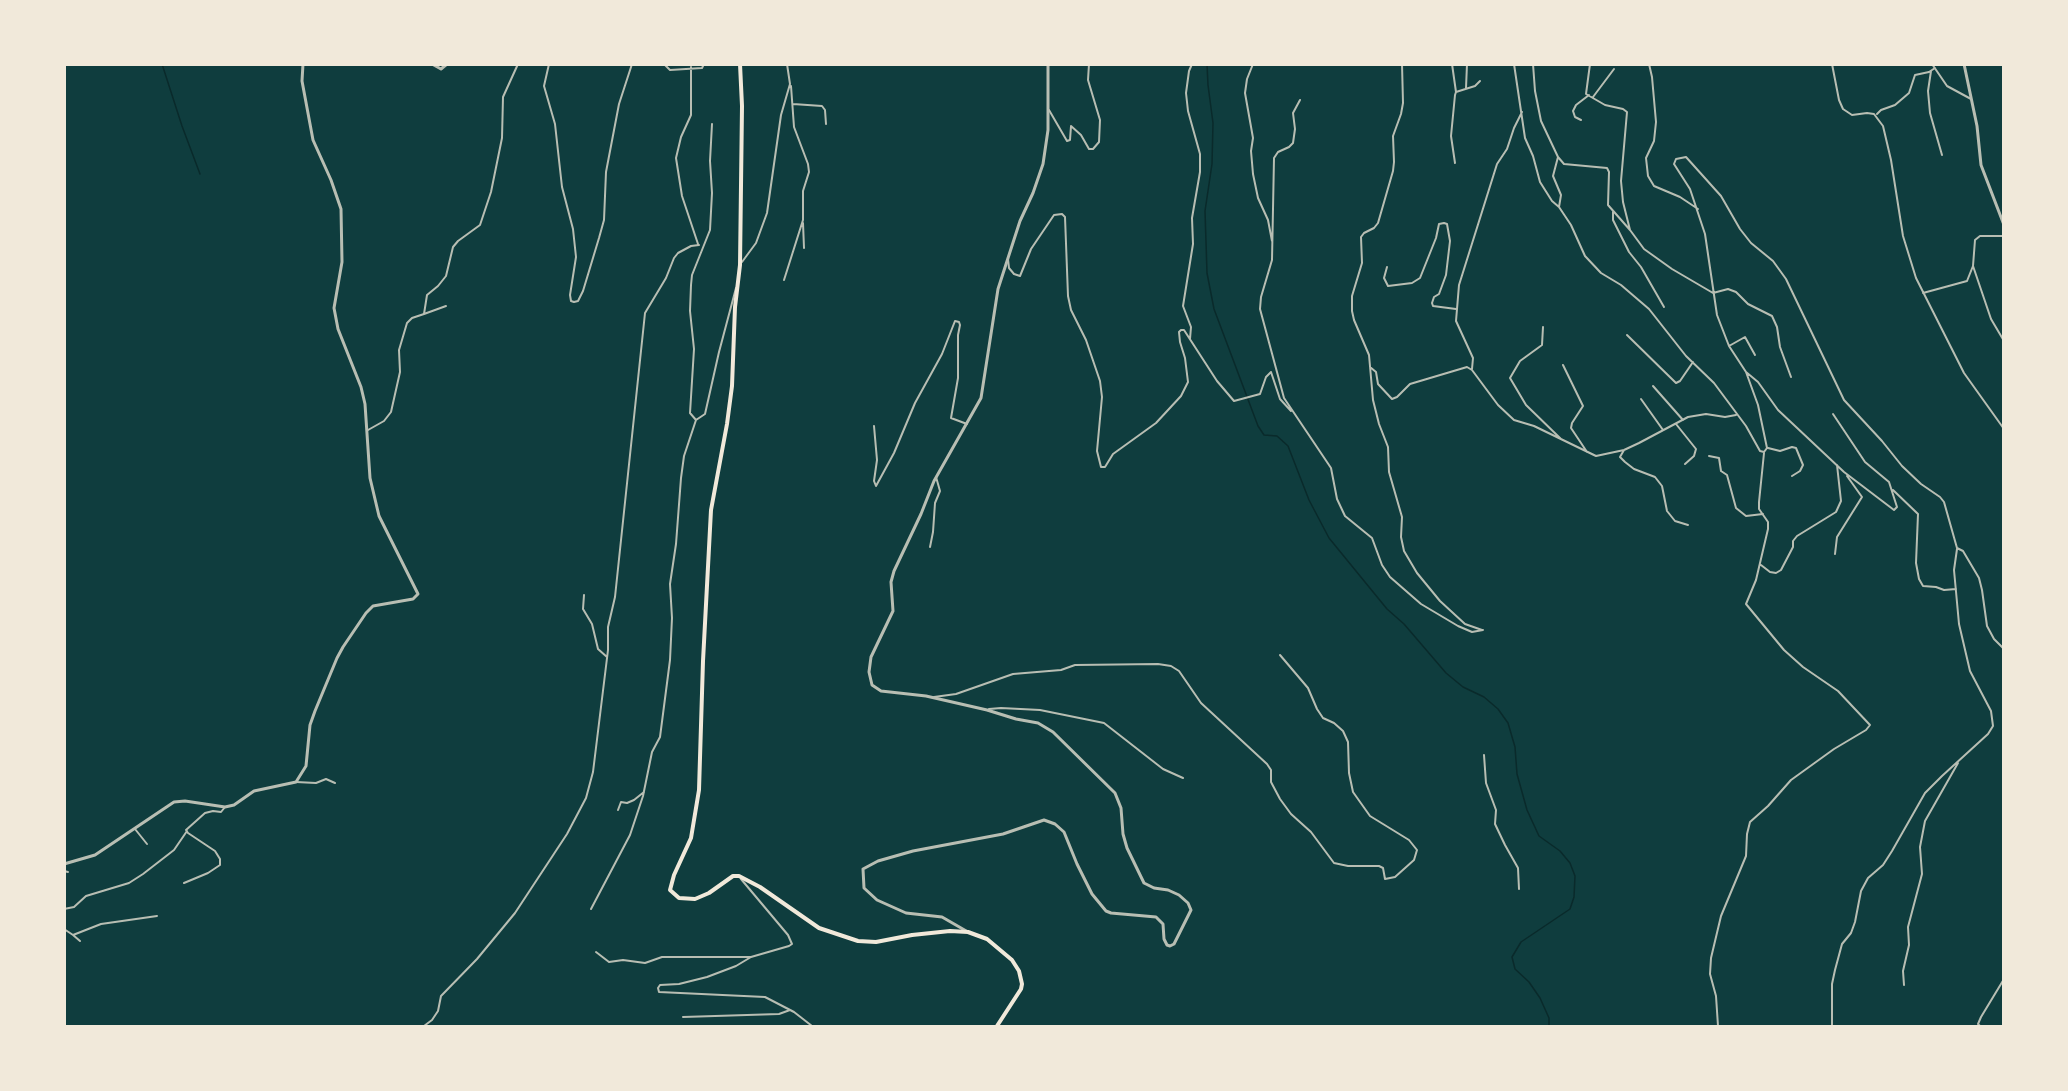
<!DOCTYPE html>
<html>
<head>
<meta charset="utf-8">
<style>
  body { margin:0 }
  #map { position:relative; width:2068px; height:1091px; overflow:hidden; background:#0f3d3e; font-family:"IBM Plex Sans",sans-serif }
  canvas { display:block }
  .frame { position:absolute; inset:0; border:66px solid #f1e9da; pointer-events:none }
</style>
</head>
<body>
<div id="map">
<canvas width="2068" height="1091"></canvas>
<div class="frame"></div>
</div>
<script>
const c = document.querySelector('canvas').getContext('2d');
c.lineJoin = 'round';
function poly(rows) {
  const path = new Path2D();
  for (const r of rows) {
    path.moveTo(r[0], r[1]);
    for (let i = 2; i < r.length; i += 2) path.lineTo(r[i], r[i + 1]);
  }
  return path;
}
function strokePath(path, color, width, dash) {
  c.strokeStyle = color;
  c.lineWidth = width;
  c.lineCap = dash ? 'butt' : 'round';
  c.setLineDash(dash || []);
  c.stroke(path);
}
strokePath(poly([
  [162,64,182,126,200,174],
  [1207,64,1208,85,1213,123,1212,164,1205,211,1207,273,1214,309,1258,426,1264,435,1277,436,1288,446,1309,500,1329,538,1387,609,1404,624,1446,673,1463,687,1484,697,1498,709,1508,723,1515,747,1517,774,1527,810,1539,836,1560,851,1570,863,1575,876,1574,897,1570,909,1521,942,1512,957,1515,969,1529,982,1540,998,1549,1018,1549,1026]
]), '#0a2a2b', 1.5);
strokePath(poly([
  [549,64,544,86,555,124,562,187,573,229,576,257,570,295,571,301,574,302,578,301,583,291,599,238,604,220,606,172,619,104,632,64],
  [664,64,670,70,702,68,704,64],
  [1253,64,1247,79,1245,93,1253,138,1251,151,1253,174,1258,198,1268,220,1272,241],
  [1402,64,1403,103,1401,114,1393,136,1394,162,1393,171,1378,223,1374,228,1364,233,1361,237,1362,263,1352,296,1352,311,1354,320,1369,355,1373,400,1379,424,1388,447,1389,472,1402,517,1401,537,1404,551,1417,573,1440,601,1465,624,1482,630],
  [1452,64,1456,92],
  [1514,64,1525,138,1533,156,1540,182,1552,201,1559,207,1571,225,1585,256,1601,273,1621,285,1649,309,1686,356,1714,383,1746,426,1760,451,1764,452,1767,448,1758,405,1746,372,1729,346,1717,315,1705,234,1690,189,1674,164,1676,159,1686,157,1721,196,1740,229,1751,243,1773,261,1786,279,1844,400,1882,441,1902,466,1921,484,1940,497,1944,502,1957,548,1963,551,1979,578,1982,590,1987,626,1994,639,2004,649],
  [1533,64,1535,91,1541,121,1558,157,1564,164,1607,168,1609,172,1608,205,1630,230],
  [1590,64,1586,94,1605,105,1623,109,1627,112,1621,181,1623,202,1630,230,1644,249,1672,269,1713,293,1728,289,1736,292,1748,304,1772,316,1777,327,1780,347,1791,377],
  [1649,64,1652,77,1656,122,1654,141,1646,158,1648,176,1654,186,1680,197,1698,209],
  [1832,64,1839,100,1843,109,1852,115,1867,113,1874,114,1883,126,1891,160,1903,236,1916,278,1964,373,2004,429],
  [1932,64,1947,86,1971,99],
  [691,67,691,115,681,137,676,158,682,196,698,244],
  [1931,71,1928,91,1930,113,1942,155],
  [1466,88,1467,64],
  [1593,97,1614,69],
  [1300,100,1293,113,1295,129,1293,143,1289,147,1278,152,1274,158,1272,260,1261,297,1260,309,1284,398,1331,468,1337,499,1345,516,1372,538,1382,565,1390,577,1421,604,1458,626,1472,632,1483,630],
  [793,104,822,106,825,110,826,124],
  [1049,110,1067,141,1070,140,1071,126,1081,135,1089,149,1093,149,1099,142,1100,120,1088,80,1089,64],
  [1877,114,1881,110,1895,105,1909,93,1915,75,1929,72,1935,68],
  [1581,120,1575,117,1573,111,1576,105,1589,95],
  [1558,157,1553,176,1561,195,1559,207],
  [1455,163,1451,136,1455,95,1456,92,1475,86,1480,81],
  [1613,212,1613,220,1629,252,1641,267,1664,307],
  [803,223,804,248],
  [1008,259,1009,268,1014,274,1020,276,1031,249,1054,215,1062,214,1065,217,1068,296,1071,310,1086,340,1100,381,1102,397,1097,451,1101,467,1105,467,1113,454,1156,423,1181,396,1188,382,1185,358,1180,342,1179,332,1181,330,1184,330,1217,381,1234,401,1260,394,1266,377,1271,372,1280,399,1291,411],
  [742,262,756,243,767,213,781,115,790,84,787,64],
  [1973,266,1991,319,2004,341],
  [1387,267,1384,278,1388,286,1412,283,1420,278,1436,238,1439,224,1444,223,1447,224,1450,241,1446,275,1439,294,1434,297,1432,303,1433,306,1456,309],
  [784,280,803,220,803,191,809,172,808,164,794,127,791,86],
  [1923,293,1967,281,1973,266,1975,240,1980,236,2004,236],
  [424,314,446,306],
  [1543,327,1542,345,1520,361,1510,378,1526,405,1561,439],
  [1627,335,1676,383,1680,381,1693,362],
  [1190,339,1191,327,1183,306,1193,244,1192,218,1200,172,1200,154,1188,111,1186,93,1189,71,1192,64],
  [1729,346,1745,337,1755,355],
  [1563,365,1583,406,1572,423,1571,428,1587,452],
  [1370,367,1376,372,1378,384,1392,399,1397,397,1410,384,1467,367,1472,370,1498,405,1514,420,1534,426,1596,456,1624,450,1639,443,1688,417,1706,414,1725,417,1736,415],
  [1472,369,1473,358,1456,321,1459,285,1497,164,1507,149,1514,128,1522,112],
  [1746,372,1758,382,1778,410,1844,472,1894,510,1897,507,1889,482,1865,462,1833,414],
  [1653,386,1683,420],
  [1641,399,1663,430],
  [696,420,705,414,719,352,736,288],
  [1676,424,1696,449,1694,456,1685,464],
  [874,426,877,460,874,481,876,486,894,453,915,403,942,354,955,321,959,322,960,325,958,335,958,378,951,418,967,424],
  [368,430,384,421,391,412,400,372,399,350,407,323,412,318,424,314,427,295,438,286,446,276,453,247,458,241,480,225,491,192,502,138,503,97,518,64],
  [1768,448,1780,451,1792,447,1796,448,1803,465,1800,471,1792,476],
  [1624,450,1620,457,1625,462,1634,469,1655,477,1662,486,1667,511,1675,521,1688,525],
  [1709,456,1719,458,1721,471,1727,475,1736,508,1746,516,1763,514],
  [1893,490,1918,514,1916,563,1919,579,1923,586,1936,587,1944,590,1956,589],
  [930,547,933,532,935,503,940,491,936,477],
  [1835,554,1837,537,1862,497,1847,476],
  [1761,565,1770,572,1776,573,1781,570,1793,547,1793,541,1797,536,1836,512,1841,501,1837,465],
  [584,595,583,609,592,624,598,649,607,657],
  [934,697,956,694,1013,674,1061,670,1075,665,1158,664,1171,666,1179,671,1201,703,1267,764,1271,770,1271,782,1280,799,1291,814,1311,832,1334,863,1348,866,1379,866,1383,868,1385,879,1395,877,1414,860,1417,850,1409,840,1370,816,1353,792,1349,773,1348,742,1343,731,1334,723,1323,718,1317,709,1308,688,1280,655],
  [989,709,1001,708,1040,710,1104,723,1163,769,1183,778],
  [1484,755,1486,783,1496,810,1495,824,1505,845,1518,868,1519,889],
  [296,782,316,783,326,779,335,783],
  [618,810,621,802,627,803,634,800,644,792],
  [135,829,147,844],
  [64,871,68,872],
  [184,883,208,873,220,865,220,859,215,851,188,833,186,830,205,813,213,811,221,812,225,807],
  [64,909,74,907,86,896,129,883,143,874,174,850,187,831],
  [591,909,630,835,643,796,652,752,660,737,670,660,672,618,670,584,676,544,681,478,684,456,696,420,690,413,694,349,690,311,691,285,692,275,710,230,712,193,710,161,712,124],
  [64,929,73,935,101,924,157,916],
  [73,935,80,941],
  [596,952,609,962,623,960,645,963,662,957,751,957,789,946,792,944,788,935,741,879],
  [751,957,736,966,707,977,679,984,660,985,658,988,659,992,765,997,794,1012,812,1026],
  [1904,985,1903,971,1909,945,1908,927,1922,874,1920,847,1925,821,1958,763],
  [683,1017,779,1014,790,1010],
  [424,1026,432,1020,438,1011,441,996,477,959,515,913,567,834,586,798,593,772,608,650,608,627,615,597,645,313,666,278,674,258,678,253,691,246,699,245],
  [1718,1026,1716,996,1710,974,1711,958,1721,916,1746,856,1747,834,1750,822,1768,806,1791,780,1834,749,1866,730,1870,725,1838,691,1803,667,1784,650,1746,604,1756,580,1768,529,1768,522,1759,509,1759,502,1764,453],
  [1832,1026,1832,984,1835,970,1842,944,1851,933,1855,922,1861,891,1868,878,1883,865,1892,851,1925,793,1942,776,1988,734,1993,726,1991,711,1970,671,1959,624,1954,570,1957,549],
  [1980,1026,1978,1024,1981,1017,2004,979]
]), '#b8beb3', 2);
strokePath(poly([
  [432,64,441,69,447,64],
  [1964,64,1977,126,1981,165,2004,225],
  [64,864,95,855,174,802,185,801,225,807,234,805,254,791,296,782,306,766,310,725,315,711,337,658,343,647,366,613,373,606,413,599,418,594,379,516,370,478,365,404,361,387,338,329,334,308,342,262,341,209,331,180,313,140,302,81,303,64],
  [968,932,942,917,906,913,877,900,864,888,863,869,878,861,913,851,1003,834,1044,820,1055,824,1064,832,1077,864,1092,894,1106,911,1111,913,1156,917,1163,924,1164,939,1167,945,1170,946,1174,944,1191,910,1188,903,1179,895,1168,890,1154,888,1144,883,1127,848,1123,834,1121,808,1115,793,1053,732,1038,723,1016,719,987,710,926,696,881,691,872,685,869,672,871,657,893,611,891,582,894,571,921,514,934,481,981,398,998,289,1020,221,1033,193,1043,164,1048,130,1048,64]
]), '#b8beb3', 3);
strokePath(poly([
  [740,64,742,106,740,265,735,307,732,386,727,424,711,510,703,661,699,790,691,838,674,875,670,890,679,898,695,899,709,893,733,876,739,876,760,887,819,928,858,941,876,942,912,935,950,931,968,932,987,939,1012,960,1019,971,1022,984,1021,989,997,1026]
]), '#f1e9da', 4);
</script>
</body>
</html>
